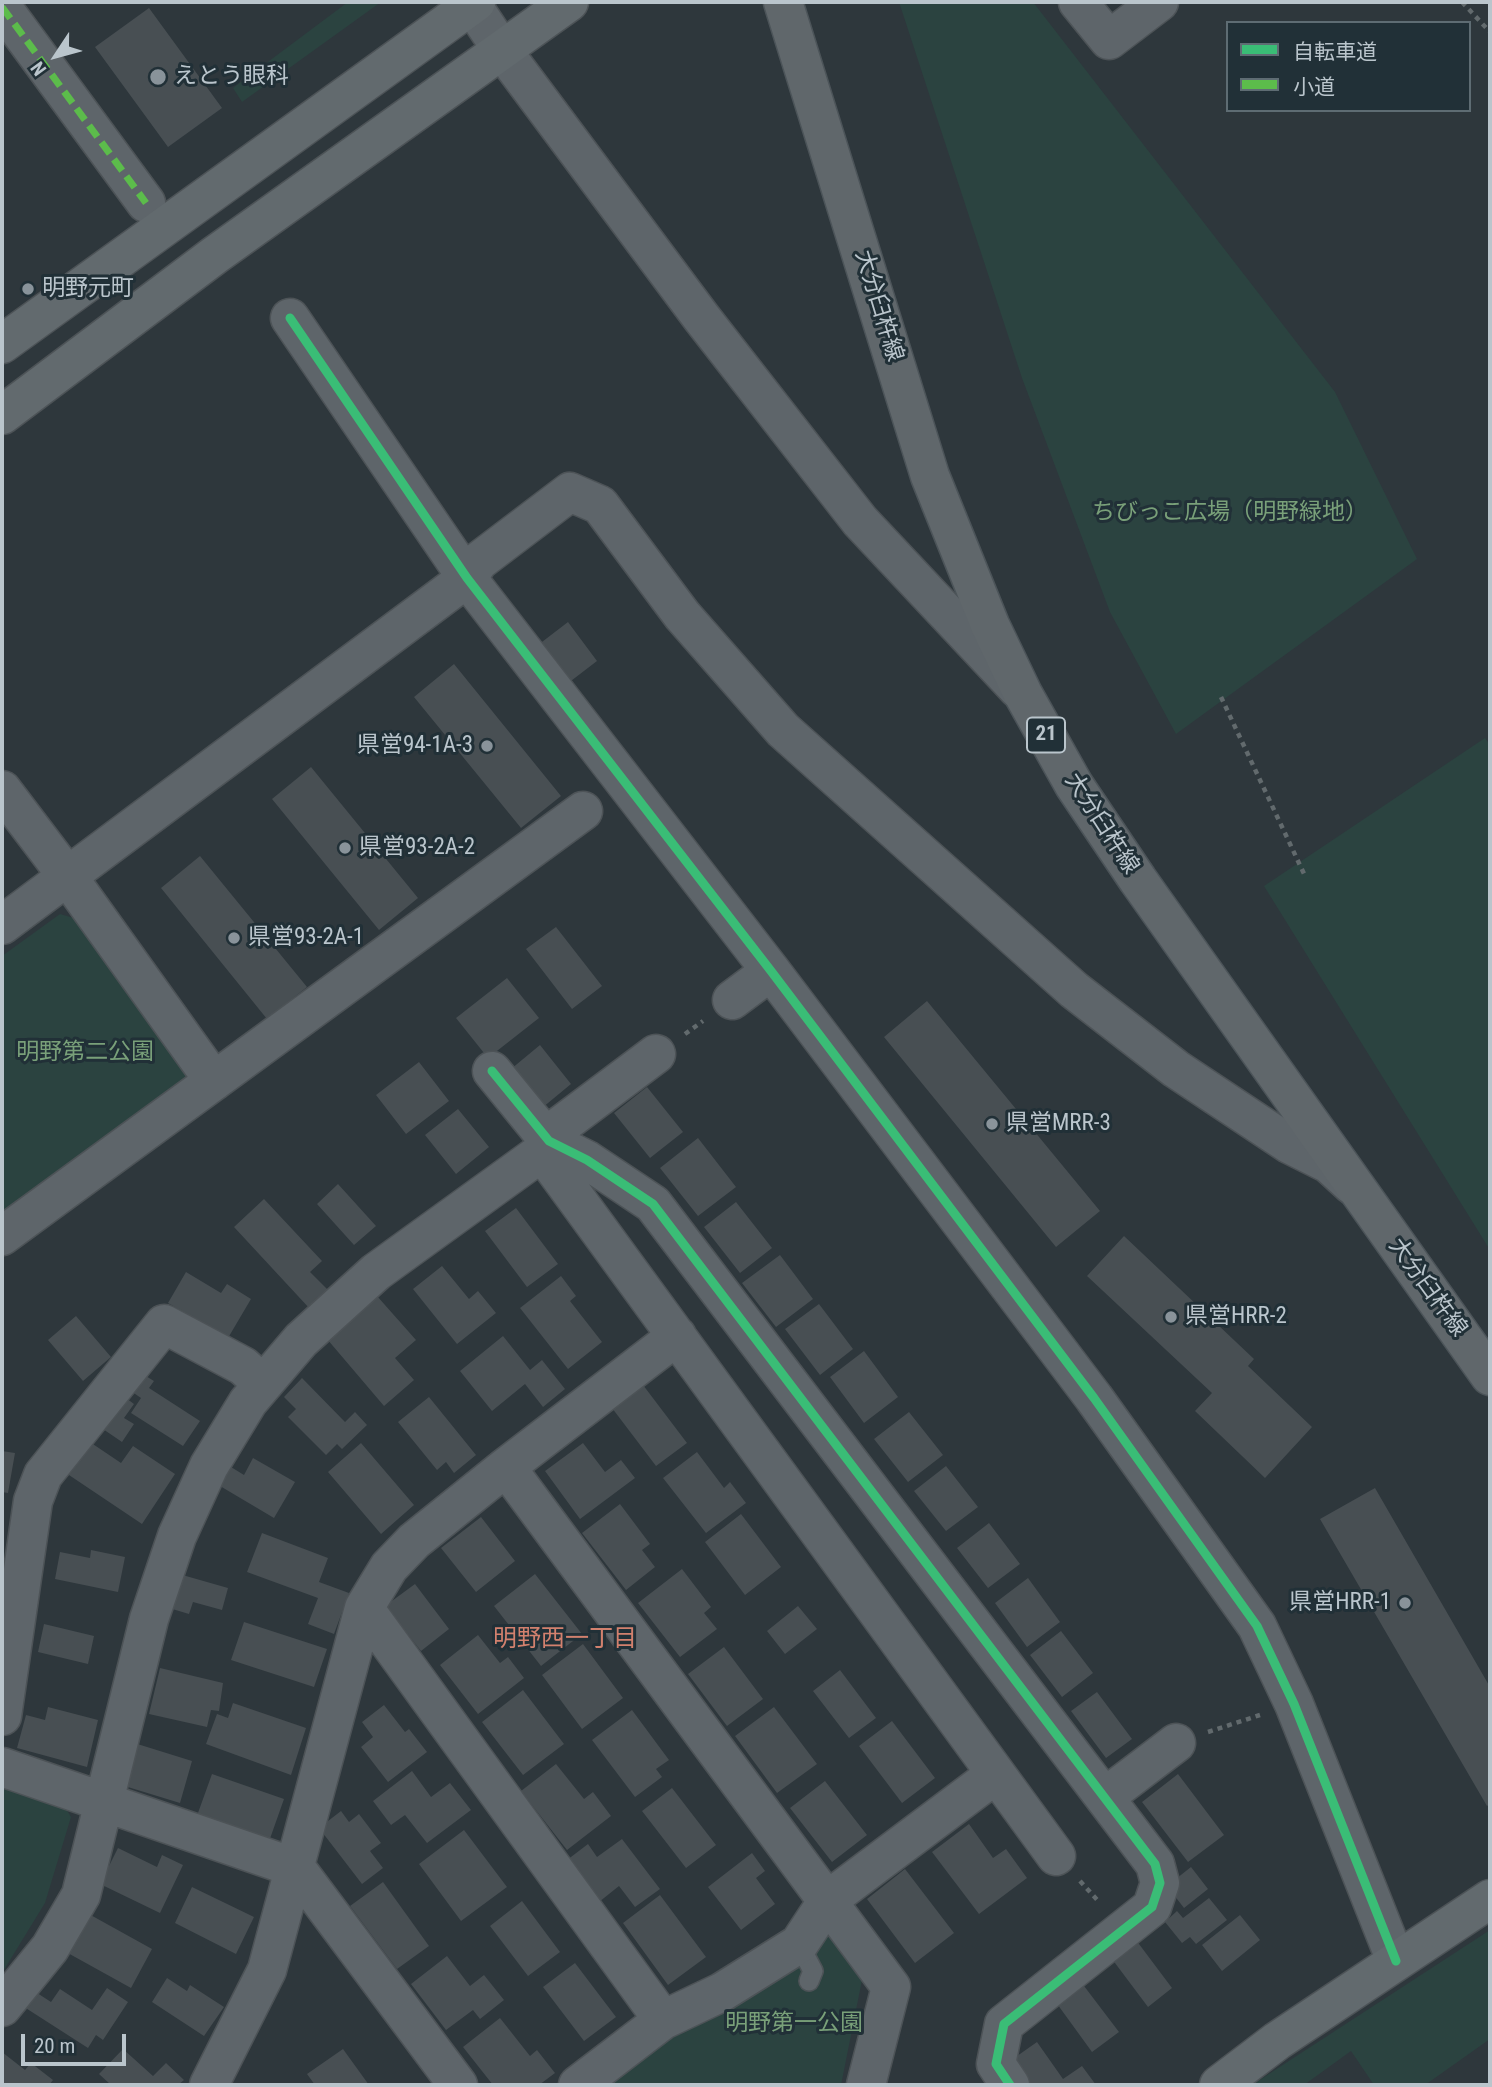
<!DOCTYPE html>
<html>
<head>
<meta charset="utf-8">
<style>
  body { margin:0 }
  #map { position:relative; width:1492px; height:2087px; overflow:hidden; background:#2e373c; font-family:"Roboto Condensed","Noto Sans JP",sans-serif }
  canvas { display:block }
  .frame { position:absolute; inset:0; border:4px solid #bac5cc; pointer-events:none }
  .legend { position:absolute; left:1226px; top:21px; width:245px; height:91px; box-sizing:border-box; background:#213037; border:2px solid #5e6c73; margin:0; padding:9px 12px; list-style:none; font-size:21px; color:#bac5cc }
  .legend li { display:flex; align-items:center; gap:14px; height:35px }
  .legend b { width:35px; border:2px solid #5e6c73 }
  .north { position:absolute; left:21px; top:21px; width:70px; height:70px; -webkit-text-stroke:5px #213037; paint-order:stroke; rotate:234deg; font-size:19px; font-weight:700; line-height:28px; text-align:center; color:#bac5cc }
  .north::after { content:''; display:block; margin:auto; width:24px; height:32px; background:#bac5cc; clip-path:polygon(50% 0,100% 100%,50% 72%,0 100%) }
  .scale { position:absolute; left:21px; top:2034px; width:105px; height:32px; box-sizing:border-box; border:4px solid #bac5cc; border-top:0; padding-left:9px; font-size:21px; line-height:24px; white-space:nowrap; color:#bac5cc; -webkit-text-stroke:5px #213037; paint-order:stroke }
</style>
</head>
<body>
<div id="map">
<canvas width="1492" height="2087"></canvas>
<div class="frame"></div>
<ul class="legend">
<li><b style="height:9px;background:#3abd76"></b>自転車道</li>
<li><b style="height:9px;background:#5cbc4b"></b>小道</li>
</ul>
<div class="north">N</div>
<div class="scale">20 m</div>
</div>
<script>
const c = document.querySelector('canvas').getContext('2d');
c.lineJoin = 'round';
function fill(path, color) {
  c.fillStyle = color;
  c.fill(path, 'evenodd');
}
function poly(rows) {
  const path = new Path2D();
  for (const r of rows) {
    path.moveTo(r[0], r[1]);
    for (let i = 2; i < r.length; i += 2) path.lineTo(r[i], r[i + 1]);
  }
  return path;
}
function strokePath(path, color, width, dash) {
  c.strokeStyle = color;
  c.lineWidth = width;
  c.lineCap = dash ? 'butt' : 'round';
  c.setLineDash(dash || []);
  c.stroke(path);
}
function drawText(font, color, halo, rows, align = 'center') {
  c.font = font + ' "Roboto Condensed","Noto Sans JP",sans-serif';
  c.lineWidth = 6;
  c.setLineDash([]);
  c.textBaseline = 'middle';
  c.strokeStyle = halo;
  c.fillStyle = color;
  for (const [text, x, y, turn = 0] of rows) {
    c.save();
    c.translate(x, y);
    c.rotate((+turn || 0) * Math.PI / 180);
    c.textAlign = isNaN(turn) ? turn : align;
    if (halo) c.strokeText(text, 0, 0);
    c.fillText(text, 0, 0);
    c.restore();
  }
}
fill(poly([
  [348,2,381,2,242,102,233,88],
  [899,2,1033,2,1335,392,1417,559,1176,734,1110,612,1022,378],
  [1485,738,1490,745,1490,1250,1264,886],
  [60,914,91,923,194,1078,2,1219,2,956],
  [2,1784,63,1804,71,1817,45,1903,2,1973],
  [1490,1930,1490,2039,1425,2085,1374,2085,1351,2051,1304,2085,1252,2085],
  [831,1933,864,1970,841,2085,609,2085,799,1944]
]), '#2b4340');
fill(poly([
  [149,8,222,108,168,147,95,47],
  [568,622,597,661,567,684,538,645],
  [454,664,561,796,521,828,414,697],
  [311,767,418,898,379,930,272,799],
  [200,856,307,987,267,1019,161,888],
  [556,927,602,986,572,1009,526,949],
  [507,978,539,1018,488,1058,456,1018],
  [927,1001,1100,1211,1056,1247,884,1037],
  [540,1045,571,1084,542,1108,511,1069],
  [419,1062,449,1101,406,1134,376,1095],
  [647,1087,683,1132,650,1158,614,1113],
  [458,1109,489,1147,456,1174,425,1135],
  [698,1138,736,1187,698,1216,660,1168],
  [338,1184,376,1226,354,1245,317,1204],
  [264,1199,322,1261,310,1272,329,1291,310,1309,234,1227],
  [736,1202,772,1248,740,1273,704,1227],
  [516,1208,558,1264,527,1287,485,1231],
  [1124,1236,1254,1359,1248,1366,1312,1427,1265,1478,1195,1411,1212,1393,1087,1276],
  [780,1255,813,1299,776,1327,742,1283],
  [442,1266,469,1299,478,1291,496,1313,457,1344,413,1289],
  [186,1272,221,1293,227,1284,251,1299,228,1338,168,1303],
  [561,1276,576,1296,570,1301,602,1342,568,1369,520,1308],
  [377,1296,416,1340,395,1358,414,1380,384,1406,327,1339],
  [819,1304,853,1349,820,1375,785,1329],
  [76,1316,111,1357,83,1381,48,1340],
  [503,1336,530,1370,542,1360,565,1389,543,1407,525,1384,492,1411,460,1371],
  [864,1351,898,1397,864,1423,830,1377],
  [136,1370,154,1381,149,1388,200,1421,183,1446,131,1413,141,1398,125,1387],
  [302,1378,345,1422,355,1412,367,1425,342,1449,337,1444,326,1455,288,1417,296,1409,284,1397],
  [640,1381,687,1443,656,1466,609,1404],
  [122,1395,134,1404,124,1418,134,1424,122,1442,100,1427],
  [429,1397,476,1455,454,1473,446,1462,437,1470,398,1422],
  [909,1412,943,1455,908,1482,874,1439],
  [81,1436,121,1463,133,1446,175,1474,142,1524,60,1469],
  [361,1443,414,1505,381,1534,328,1472],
  [583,1443,605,1472,621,1460,635,1478,580,1519,545,1471],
  [2,1451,15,1453,8,1493,2,1492],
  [697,1452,724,1488,730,1482,746,1503,706,1533,663,1478],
  [253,1458,295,1482,274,1518,220,1486,231,1467,244,1475],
  [946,1466,978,1507,946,1531,914,1491],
  [1375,1488,1490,1687,1490,1804,1487,1806,1320,1519],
  [620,1504,650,1544,642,1550,655,1567,626,1590,582,1533],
  [741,1514,781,1567,745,1595,705,1542],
  [481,1517,515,1561,476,1592,441,1548],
  [989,1523,1020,1564,988,1588,957,1548],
  [262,1533,328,1558,319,1582,349,1593,334,1634,308,1624,318,1598,247,1572],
  [91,1550,125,1557,118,1592,55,1579,60,1552,90,1558],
  [682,1569,711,1607,704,1613,717,1629,680,1657,638,1603],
  [179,1574,228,1588,222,1610,193,1602,189,1614,169,1608],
  [535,1574,582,1634,541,1666,494,1606],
  [1028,1578,1060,1622,1027,1647,995,1603],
  [415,1584,449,1629,421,1651,385,1606],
  [798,1606,817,1629,785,1654,767,1631],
  [244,1622,327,1649,314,1687,231,1660],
  [44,1624,94,1636,88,1664,38,1652],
  [1061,1631,1093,1673,1062,1697,1030,1655],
  [478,1635,500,1663,508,1657,524,1678,478,1714,440,1665],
  [583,1644,623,1698,582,1729,542,1675],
  [724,1647,763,1699,727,1726,688,1674],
  [160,1668,223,1683,219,1711,211,1710,207,1727,149,1714],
  [840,1670,876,1718,849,1738,813,1691],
  [523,1690,564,1744,523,1775,482,1722],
  [1097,1692,1132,1739,1106,1758,1071,1711],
  [233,1703,306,1728,291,1775,206,1744,217,1714,228,1718],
  [384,1705,405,1732,409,1729,427,1752,388,1782,361,1747,373,1737,362,1722],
  [48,1707,98,1720,87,1767,17,1748,26,1715,45,1720],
  [774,1707,817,1764,777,1793,735,1736],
  [632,1710,669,1760,656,1769,662,1777,635,1797,592,1740],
  [892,1721,935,1778,902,1803,859,1746],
  [131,1742,192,1761,180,1803,118,1784],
  [556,1764,584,1799,593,1792,611,1816,567,1850,521,1791],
  [412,1771,431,1797,450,1783,471,1810,427,1843,405,1815,391,1825,373,1801],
  [212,1774,284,1799,266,1850,194,1824],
  [1178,1774,1224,1835,1188,1862,1142,1802],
  [825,1781,867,1835,832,1862,790,1808],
  [672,1788,716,1845,686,1868,642,1811],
  [341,1811,349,1822,359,1814,381,1843,370,1851,383,1868,362,1884,319,1828],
  [969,1824,993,1858,1006,1849,1027,1878,979,1914,932,1852],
  [464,1830,507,1887,461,1921,419,1864],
  [622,1839,660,1889,635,1907,619,1886,599,1902,567,1860,588,1844,597,1857],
  [118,1848,157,1867,162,1855,183,1865,160,1913,100,1884],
  [752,1853,765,1871,756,1878,775,1904,741,1930,708,1887],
  [1191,1867,1208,1889,1184,1908,1167,1886],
  [905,1869,954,1933,915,1963,867,1899],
  [383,1882,429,1946,397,1969,350,1906],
  [192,1887,254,1917,236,1954,175,1923],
  [660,1895,706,1957,668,1985,623,1923],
  [1209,1898,1227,1920,1196,1944,1190,1937,1182,1943,1165,1922,1177,1911,1183,1918],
  [522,1901,560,1952,528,1976,490,1926],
  [87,1913,152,1949,131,1988,66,1952],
  [1240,1915,1260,1940,1222,1971,1202,1945],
  [1136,1940,1172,1988,1148,2007,1112,1959],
  [447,1956,470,1986,484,1975,504,2000,480,2019,473,2010,446,2030,411,1984],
  [575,1963,616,2017,584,2041,543,1987],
  [167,1978,187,1991,190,1985,224,2007,204,2036,152,2002],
  [1081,1982,1119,2032,1092,2052,1055,2001],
  [107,1988,128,2002,103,2040,96,2035,88,2048,21,2005,31,1989,51,2002,60,1989,92,2010],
  [500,2018,530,2056,537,2050,555,2073,539,2085,493,2085,463,2047],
  [1037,2042,1063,2079,1082,2066,1096,2085,1028,2085,1010,2061],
  [123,2049,153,2076,166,2063,184,2080,178,2085,111,2085,99,2074],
  [343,2049,369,2085,315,2085,307,2074],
  [2,2052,25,2070,31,2063,53,2080,49,2085,2,2085]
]), '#484f53');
const lane = poly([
  [799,1944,813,1971,809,1981]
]);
const street = poly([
  [470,2,502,50,701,317,860,521,1018,689],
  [1078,2,1109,40,1159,2],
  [2,7,146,203],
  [290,318,467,578,771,971,1094,1398,1257,1626,1294,1704,1396,1961],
  [2,790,68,877,214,1081],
  [2,925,467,578,479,561,570,492,600,505,682,615,783,730,1074,990,1176,1069,1289,1144,1329,1164,1352,1185],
  [732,1000,771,971],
  [492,1071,549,1141,587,1160,653,1204,1155,1864,1160,1883,1152,1907,1004,2024,996,2064,1010,2085],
  [542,1152,1056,1856],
  [2,1236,583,811],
  [506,1467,891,1987,866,2085],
  [364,1608,663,2020],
  [2,1716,33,1501,43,1475,164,1324,243,1366,263,1384],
  [2,1767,296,1868,458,2085],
  [1105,1797,1176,1743],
  [2,2007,50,1948,81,1895,149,1619,177,1536,209,1466,248,1402,301,1340,376,1272,542,1152,556,1129,656,1054],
  [209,2085,267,1970,364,1608,389,1567,414,1541,506,1467,677,1336],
  [578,2085,663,2020,722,1992,799,1944,828,1900,996,1774]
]);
const secondary = poly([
  [2,344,476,2],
  [2,415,215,255,569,2],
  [1219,2085,1277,2041,1490,1899]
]);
const primary = poly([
  [783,2,930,476,990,625,1023,694,1074,785,1138,880,1490,1376]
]);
strokePath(lane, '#4d5357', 22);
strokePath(street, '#4d5357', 41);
strokePath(secondary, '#4d5357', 41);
strokePath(primary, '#4c5459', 41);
strokePath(poly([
  [1462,2,1490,32],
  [1221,697,1306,878],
  [685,1034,703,1021],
  [1208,1732,1260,1715],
  [1080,1881,1100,1903]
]), '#626a6d', 4.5, [5, 5]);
strokePath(lane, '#5e656a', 19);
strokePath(street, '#5e656a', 38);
strokePath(secondary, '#626a6e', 38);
strokePath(primary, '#60676b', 38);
strokePath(poly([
  [2,7,146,203]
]), '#5cbc4b', 7, [14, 7]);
strokePath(poly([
  [290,318,467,578,771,971,1094,1398,1257,1626,1294,1704,1396,1961],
  [492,1071,549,1141,587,1160,653,1204,1155,1864,1160,1883,1152,1907,1004,2024,996,2064,1010,2085]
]), '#3abd76', 9);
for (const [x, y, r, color] of [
  [158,77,9,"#89939a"],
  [28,289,7,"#89939a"],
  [487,746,7,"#89939a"],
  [345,848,7,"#89939a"],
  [234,938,7,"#89939a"],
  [992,1124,7,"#89939a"],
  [1171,1317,7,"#89939a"],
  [1405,1603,7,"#89939a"]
]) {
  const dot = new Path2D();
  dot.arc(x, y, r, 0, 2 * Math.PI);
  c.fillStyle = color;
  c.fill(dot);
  strokePath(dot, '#213037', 2.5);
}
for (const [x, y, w] of [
  [1046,735,38]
]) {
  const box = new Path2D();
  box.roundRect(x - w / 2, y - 17.5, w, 35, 5);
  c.fillStyle = '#213037';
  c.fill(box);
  strokePath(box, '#bac5cc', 2);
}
drawText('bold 21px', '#bac5cc', null, [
  ["21",1046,735]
]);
drawText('23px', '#bac5cc', '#213037', [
  ["えとう眼科",174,77],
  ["明野元町",42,289],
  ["県営94-1A-3",473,746,"right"],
  ["県営93-2A-2",359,848],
  ["県営93-2A-1",248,938],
  ["県営MRR-3",1006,1124],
  ["県営HRR-2",1185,1317],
  ["県営HRR-1",1391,1603,"right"]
], 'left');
drawText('23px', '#bac5cc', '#213037', [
  ["大分臼杵線",878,306,73],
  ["大分臼杵線",1101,824,57],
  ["大分臼杵線",1427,1288,54]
]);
drawText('23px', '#79a079', '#213037', [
  ["ちびっこ広場（明野緑地）",1230,513],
  ["明野第二公園",85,1053],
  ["明野第一公園",794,2024]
]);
drawText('24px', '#d2816e', '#213037', [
  ["明野西一丁目",565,1640]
]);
</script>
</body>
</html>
